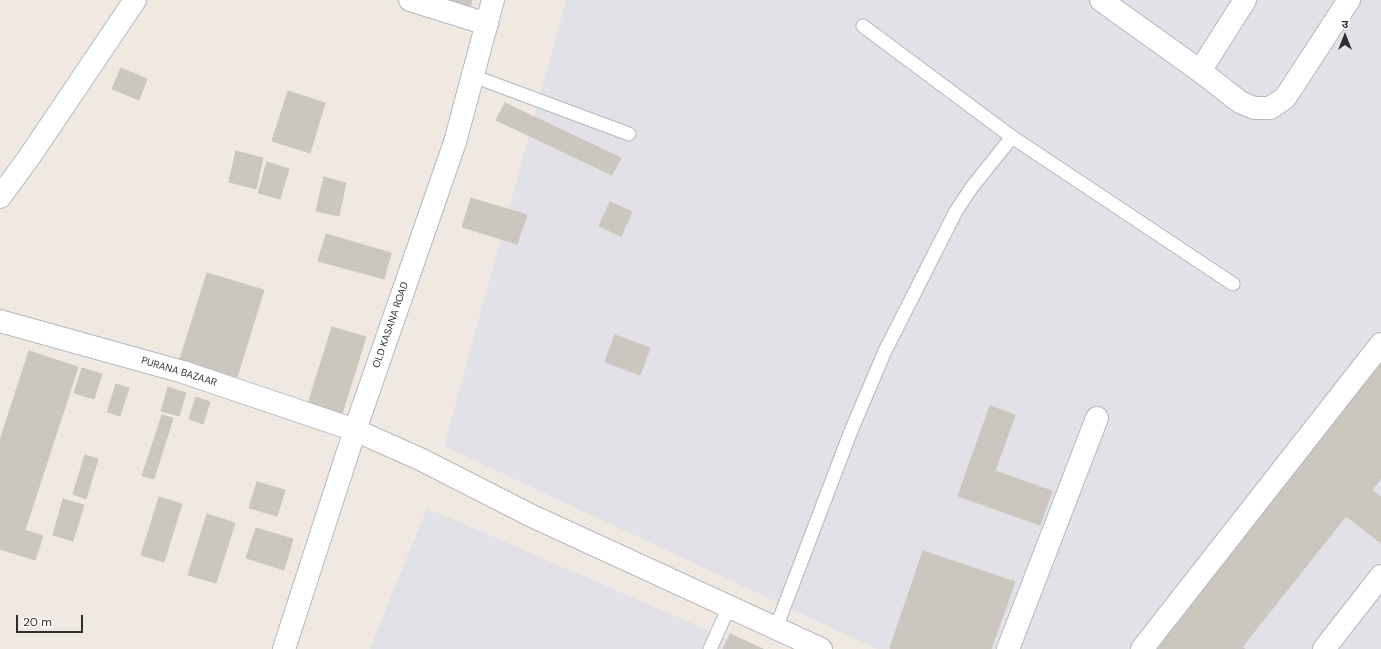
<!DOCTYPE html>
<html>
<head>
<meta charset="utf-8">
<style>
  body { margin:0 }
  #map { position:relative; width:1381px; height:649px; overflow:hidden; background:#efe9e1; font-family:"DM Sans","Noto Sans Devanagari",sans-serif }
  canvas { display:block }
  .north { position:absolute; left:1325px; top:16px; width:40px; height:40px; -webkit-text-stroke:3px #fff; paint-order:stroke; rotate:0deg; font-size:11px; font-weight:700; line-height:16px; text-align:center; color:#2e2e2e }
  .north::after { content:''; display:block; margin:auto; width:14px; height:18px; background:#2e2e2e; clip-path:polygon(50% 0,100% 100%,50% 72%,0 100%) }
  .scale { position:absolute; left:16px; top:615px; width:67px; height:18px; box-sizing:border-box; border:2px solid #2e2e2e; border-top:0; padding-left:5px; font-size:12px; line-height:14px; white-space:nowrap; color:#2e2e2e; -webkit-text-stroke:3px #fff; paint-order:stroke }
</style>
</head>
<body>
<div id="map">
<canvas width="1381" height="649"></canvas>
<div class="north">उ</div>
<div class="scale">20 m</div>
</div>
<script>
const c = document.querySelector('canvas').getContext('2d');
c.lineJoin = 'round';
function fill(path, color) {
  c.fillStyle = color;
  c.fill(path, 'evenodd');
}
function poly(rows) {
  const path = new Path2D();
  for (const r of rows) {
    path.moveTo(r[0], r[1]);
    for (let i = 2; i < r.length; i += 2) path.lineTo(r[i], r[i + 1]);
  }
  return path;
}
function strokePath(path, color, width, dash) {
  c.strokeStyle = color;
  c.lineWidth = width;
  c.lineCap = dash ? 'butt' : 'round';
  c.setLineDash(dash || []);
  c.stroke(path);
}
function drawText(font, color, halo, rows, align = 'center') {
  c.font = font + ' "DM Sans",sans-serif';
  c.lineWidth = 3;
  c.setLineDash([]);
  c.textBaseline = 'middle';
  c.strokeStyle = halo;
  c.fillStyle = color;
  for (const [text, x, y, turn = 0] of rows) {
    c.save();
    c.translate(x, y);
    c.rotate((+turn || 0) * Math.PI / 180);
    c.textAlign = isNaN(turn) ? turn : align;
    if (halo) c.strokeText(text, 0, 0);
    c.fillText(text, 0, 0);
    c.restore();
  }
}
fill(poly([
  [566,0,1381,0,1381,649,877,649,444,446],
  [427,508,751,649,370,649]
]), '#e3e1e8');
const building = poly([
  [424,0,472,0,469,12,424,0],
  [121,68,147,79,139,100,112,89,121,68],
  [288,91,325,103,310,153,272,141,288,91],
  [505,103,621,158,612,175,496,120,505,103],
  [236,151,263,158,256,189,229,182,236,151],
  [267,162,289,169,280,199,258,193,267,162],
  [324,177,346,183,339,216,316,211,324,177],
  [471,198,527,215,517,244,462,227,471,198],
  [610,202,632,212,621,236,599,226,610,202],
  [326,234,391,253,384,279,318,261,326,234],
  [207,273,264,290,237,377,180,359,207,273],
  [332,327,366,337,341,417,307,407,332,327],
  [615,335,650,348,640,375,605,362,615,335],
  [29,351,78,367,25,530,43,536,35,560,0,549,0,440,29,351],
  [1381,357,1381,478,1372,490,1381,497,1381,543,1346,516,1242,647,1245,649,1152,649,1381,357],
  [82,368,102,374,94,399,74,393,82,368],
  [116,384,129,388,120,416,107,412,116,384],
  [168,387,186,393,179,416,161,411,168,387],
  [196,397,210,402,203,424,189,419,196,397],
  [990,406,1015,415,995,471,1052,491,1040,525,958,496,990,406],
  [162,415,173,418,154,479,142,476,162,415],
  [85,455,98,459,86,499,73,494,85,455],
  [257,482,285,490,277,516,249,508,257,482],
  [159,497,182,504,164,562,141,555,159,497],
  [63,499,84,505,73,541,53,535,63,499],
  [207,514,235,523,216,583,188,575,207,514],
  [256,528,293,539,284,570,246,558,256,528],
  [923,551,1015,582,991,649,893,649,890,648,923,551],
  [730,634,763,649,723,649,730,634]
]);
fill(building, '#cbc7bf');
strokePath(building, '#cbc5ba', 1);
const lane = poly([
  [863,26,1012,137,1233,284],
  [473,76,629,134],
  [776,628,851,431,885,351,956,211,972,187,1012,137],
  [710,649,729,607]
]);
const street = poly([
  [410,0,487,24],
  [1101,0,1200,71,1240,102,1254,108,1270,108,1285,98,1349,0],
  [1200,71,1245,0],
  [0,197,30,156,135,0],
  [1008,649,1097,418],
  [1142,649,1381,344],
  [1324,649,1381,576]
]);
const secondary = poly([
  [0,321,183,372,355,430,420,459,532,516,821,649],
  [284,649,355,430,455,142,493,0]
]);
strokePath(lane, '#b4b7c1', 15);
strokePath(street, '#b4b7c1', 24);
strokePath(secondary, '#b4b7c1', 24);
strokePath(lane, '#fff', 13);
strokePath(street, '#fff', 22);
strokePath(secondary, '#fff', 22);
drawText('10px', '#2e2e2e', '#fff', [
  ["OLD KASANA ROAD",391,325,-71],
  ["PURANA BAZAAR",179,372,17]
]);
</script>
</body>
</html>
